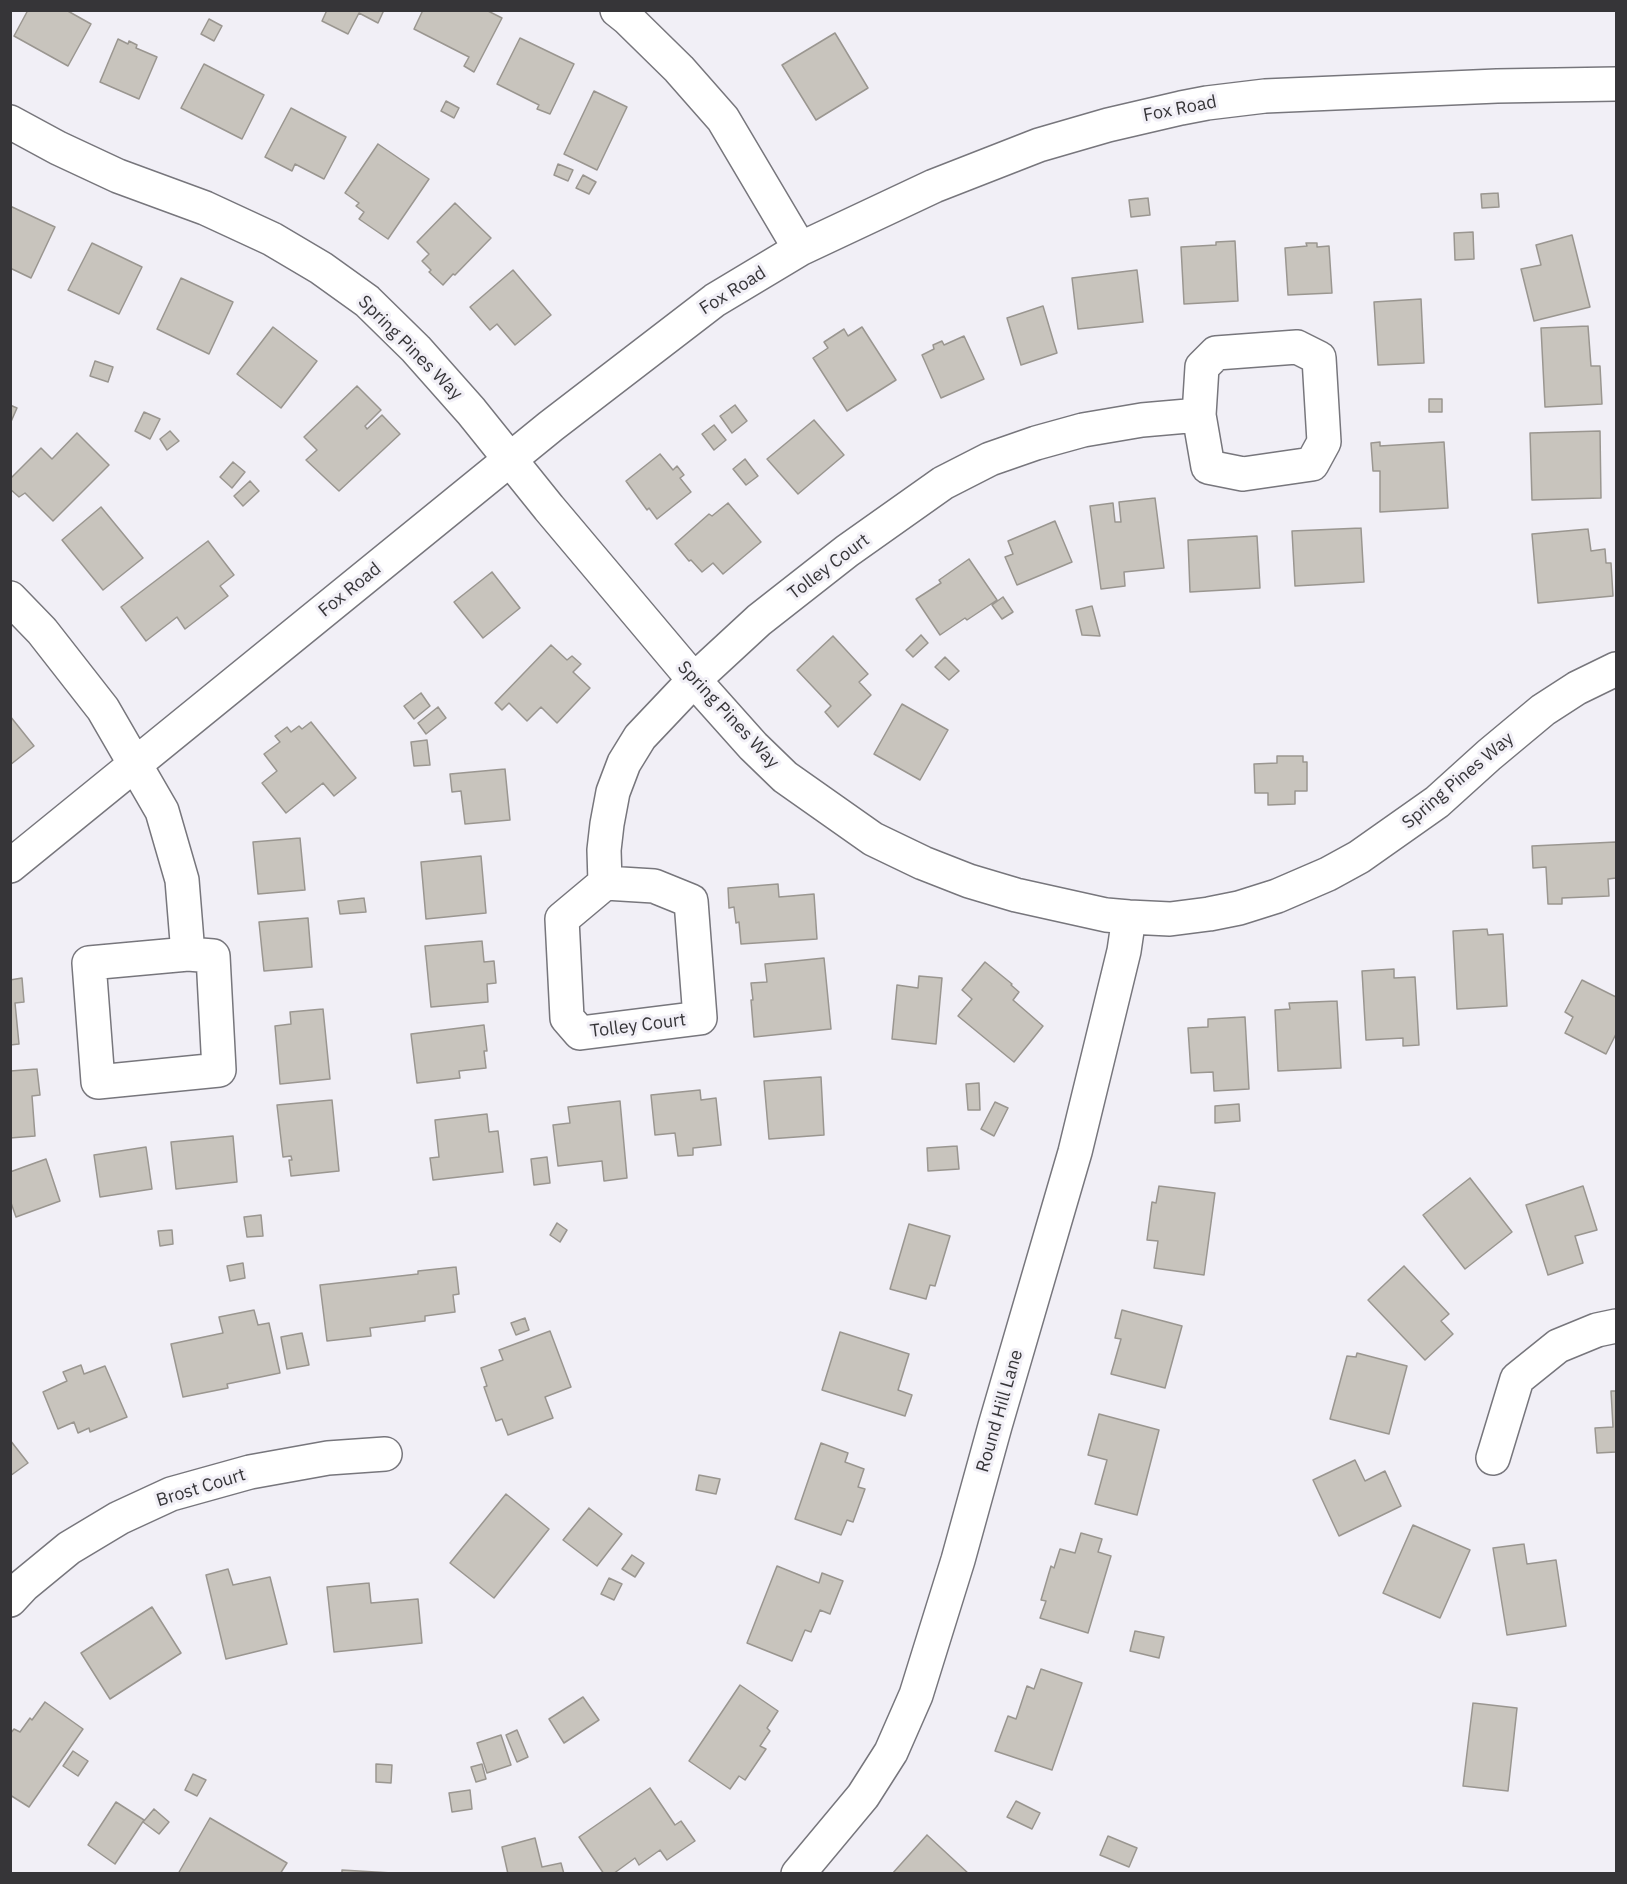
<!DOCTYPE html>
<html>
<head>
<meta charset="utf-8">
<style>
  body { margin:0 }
  #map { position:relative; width:1627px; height:1884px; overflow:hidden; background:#f1eff6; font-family:"IBM Plex Sans",sans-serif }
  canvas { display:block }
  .frame { position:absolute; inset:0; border:12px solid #363538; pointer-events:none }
</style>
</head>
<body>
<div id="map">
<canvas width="1627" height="1884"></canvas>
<div class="frame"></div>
</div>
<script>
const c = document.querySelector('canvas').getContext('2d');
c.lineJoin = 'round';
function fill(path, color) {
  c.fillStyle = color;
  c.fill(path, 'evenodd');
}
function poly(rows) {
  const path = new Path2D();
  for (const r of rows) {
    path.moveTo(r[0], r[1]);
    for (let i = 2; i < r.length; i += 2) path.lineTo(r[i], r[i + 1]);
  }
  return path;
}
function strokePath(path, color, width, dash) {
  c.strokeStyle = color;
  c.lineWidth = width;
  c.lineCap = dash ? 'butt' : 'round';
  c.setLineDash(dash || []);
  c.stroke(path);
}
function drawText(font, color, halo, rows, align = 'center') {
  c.font = font + ' "IBM Plex Sans",sans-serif';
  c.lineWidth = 6;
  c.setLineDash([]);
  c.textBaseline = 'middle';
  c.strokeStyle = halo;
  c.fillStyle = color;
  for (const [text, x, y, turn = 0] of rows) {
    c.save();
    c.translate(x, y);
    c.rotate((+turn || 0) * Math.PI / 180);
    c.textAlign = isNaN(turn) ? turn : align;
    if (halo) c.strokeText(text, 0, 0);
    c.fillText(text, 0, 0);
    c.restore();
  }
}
const building = poly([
  [28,10,66,10,91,24,68,66,14,36,28,10],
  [327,10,384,10,378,23,359,13,348,34,322,21,327,10],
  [423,10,486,10,502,18,474,72,464,66,469,57,414,29,423,10],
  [209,19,222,26,214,41,201,34,209,19],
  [835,33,868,88,816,120,782,65,835,33],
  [520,38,574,64,550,114,537,109,539,105,497,84,520,38],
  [118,39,128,44,129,41,137,45,136,48,157,57,139,99,100,82,118,39],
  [204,64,264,95,242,139,181,108,204,64],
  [594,91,627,107,597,170,564,154,594,91],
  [446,101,459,108,454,118,441,111,446,101],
  [291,108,346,137,324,179,295,164,292,171,265,157,291,108],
  [378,144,429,179,388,239,359,219,364,212,356,206,359,203,345,193,378,144],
  [558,164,573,170,568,181,554,175,558,164],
  [583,175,596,182,589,194,576,188,583,175],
  [1498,193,1499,207,1482,208,1481,194,1498,193],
  [1148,198,1150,215,1131,217,1129,200,1148,198],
  [455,203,491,238,455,275,453,274,443,285,429,272,431,270,422,261,429,254,417,242,455,203],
  [10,206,55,227,31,278,10,268,10,206],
  [1473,232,1474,259,1455,260,1454,233,1473,232],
  [1572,235,1590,307,1534,321,1521,269,1541,265,1536,245,1572,235],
  [1235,241,1238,301,1184,304,1181,247,1216,245,1216,242,1235,241],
  [92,243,142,267,119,314,68,290,92,243],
  [1306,243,1317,243,1317,247,1329,246,1332,293,1288,295,1285,248,1307,246,1306,243],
  [513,270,551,315,515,345,497,324,490,330,470,307,513,270],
  [1137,270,1143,322,1078,329,1072,278,1137,270],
  [181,278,233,302,209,354,157,329,181,278],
  [1421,299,1424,363,1378,365,1374,302,1421,299],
  [1043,306,1057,353,1021,365,1007,318,1043,306],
  [1588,326,1591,366,1600,366,1602,404,1545,407,1541,328,1588,326],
  [273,327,317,361,281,408,237,374,273,327],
  [862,327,896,380,847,411,813,358,828,348,824,342,844,329,848,336,862,327],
  [964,336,984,379,941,398,922,355,934,349,933,345,942,341,944,345,964,336],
  [95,361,113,367,108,382,90,376,95,361],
  [357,386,381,410,365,426,367,429,382,415,400,434,339,491,306,460,317,450,304,437,357,386],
  [1429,399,1442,399,1442,412,1429,412,1429,399],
  [10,405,17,408,10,424,10,405],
  [735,405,747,421,732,433,720,416,735,405],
  [144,412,160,419,150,439,135,431,144,412],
  [814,420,844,455,798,494,767,459,814,420],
  [714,425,726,440,714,450,702,434,714,425],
  [170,431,179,441,167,450,160,439,170,431],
  [1600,431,1601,498,1532,500,1530,433,1600,431],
  [77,433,109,465,53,521,25,493,19,497,10,489,10,479,41,448,52,459,77,433],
  [1380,442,1380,446,1444,442,1448,508,1380,512,1380,471,1373,471,1371,443,1380,442],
  [660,454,673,470,677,466,684,475,680,478,691,492,657,519,649,508,647,510,626,481,660,454],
  [745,459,758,476,746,485,733,469,745,459],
  [233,462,245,472,232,488,220,477,233,462],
  [250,481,259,491,243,506,234,496,250,481],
  [1155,498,1164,568,1124,572,1125,586,1101,589,1090,506,1113,503,1115,522,1121,522,1119,502,1155,498],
  [728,503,761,542,723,574,713,563,702,572,691,560,689,561,675,544,709,514,712,516,728,503],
  [101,507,143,558,103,590,62,540,101,507],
  [1055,521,1072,562,1017,585,1005,557,1013,554,1008,541,1055,521],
  [1361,528,1364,582,1295,586,1292,531,1361,528],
  [1588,529,1591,551,1605,549,1606,563,1611,563,1613,596,1538,603,1532,534,1588,529],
  [1257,536,1260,588,1190,592,1188,540,1257,536],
  [208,541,234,575,220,586,228,596,185,629,177,617,146,641,121,607,208,541],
  [969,559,997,600,967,620,965,618,940,635,916,599,941,583,939,580,969,559],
  [492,572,520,608,483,638,454,602,492,572],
  [1003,597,1013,612,1002,619,992,605,1003,597],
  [1092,606,1100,636,1082,635,1076,610,1092,606],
  [921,635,928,643,913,657,906,650,921,635],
  [833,636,868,674,859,682,871,695,838,727,825,712,831,706,797,670,833,636],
  [551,645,567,660,572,656,581,664,573,672,590,688,557,723,541,707,527,721,509,703,502,710,495,703,551,645],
  [945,657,959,671,949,680,935,667,945,657],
  [421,693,430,706,414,719,404,706,421,693],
  [902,704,948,730,920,780,874,754,902,704],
  [438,707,446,718,426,734,418,723,438,707],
  [10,716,34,746,10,765,10,716],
  [311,722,356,778,334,796,323,783,286,813,262,783,277,771,264,754,280,742,275,736,287,727,291,732,299,726,302,729,311,722],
  [427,740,430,765,414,766,411,742,427,740],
  [1277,756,1303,756,1303,762,1307,762,1307,791,1295,791,1295,804,1268,805,1268,793,1255,793,1254,764,1277,763,1277,756],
  [505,769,510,820,465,824,461,791,452,792,450,774,505,769],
  [300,838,305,890,258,894,253,842,300,838],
  [1616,842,1616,878,1608,879,1609,896,1562,898,1562,904,1548,904,1546,867,1533,868,1532,846,1616,842],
  [481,856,486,913,426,919,421,862,481,856],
  [778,884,779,897,814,894,817,939,741,944,739,922,736,923,734,907,729,908,728,888,778,884],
  [364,898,366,912,340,914,338,901,364,898],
  [308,918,312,967,264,971,259,922,308,918],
  [1487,929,1488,935,1503,934,1507,1006,1457,1009,1453,931,1487,929],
  [482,941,484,962,494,961,496,983,487,984,488,1002,431,1007,425,946,482,941],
  [824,958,831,1029,754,1037,751,1000,753,1000,751,983,767,982,765,964,824,958],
  [985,962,1012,984,1011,985,1019,992,1013,1000,1043,1026,1014,1062,958,1016,972,999,962,990,985,962],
  [1394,969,1394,978,1415,977,1419,1045,1403,1046,1403,1038,1366,1040,1362,971,1394,969],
  [919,976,942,978,936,1044,892,1039,897,985,918,988,919,976],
  [22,978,24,1002,15,1003,19,1044,10,1045,10,980,22,978],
  [1582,980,1616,997,1616,1034,1606,1054,1565,1033,1573,1017,1565,1012,1582,980],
  [1337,1001,1341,1068,1278,1071,1275,1010,1290,1009,1289,1003,1337,1001],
  [323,1009,330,1079,280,1084,275,1026,291,1024,290,1012,323,1009],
  [1245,1017,1249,1089,1214,1091,1213,1072,1191,1073,1188,1028,1208,1027,1208,1019,1245,1017],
  [484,1025,487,1051,484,1051,486,1068,459,1071,460,1078,417,1083,411,1034,484,1025],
  [37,1069,40,1095,32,1096,35,1136,10,1138,10,1071,37,1069],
  [821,1077,824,1135,769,1139,764,1081,821,1077],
  [979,1083,980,1110,968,1110,966,1084,979,1083],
  [700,1090,701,1100,716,1098,721,1145,693,1148,693,1155,678,1156,675,1133,655,1135,651,1095,700,1090],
  [332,1100,339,1171,291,1176,289,1160,292,1160,291,1156,283,1157,277,1105,332,1100],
  [620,1101,627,1178,604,1181,602,1161,558,1166,553,1125,570,1123,568,1107,620,1101],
  [995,1102,1008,1108,994,1136,981,1129,995,1102],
  [1239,1104,1240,1121,1215,1123,1215,1106,1239,1104],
  [487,1114,489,1132,498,1131,503,1172,433,1180,430,1158,439,1157,435,1120,487,1114],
  [233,1136,237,1182,176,1189,171,1142,233,1136],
  [957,1146,959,1169,928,1171,927,1148,957,1146],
  [146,1147,152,1189,100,1197,94,1155,146,1147],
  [547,1157,550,1183,534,1185,531,1159,547,1157],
  [46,1159,60,1201,16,1217,10,1200,10,1172,46,1159],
  [1470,1178,1512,1232,1465,1269,1423,1215,1470,1178],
  [1159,1186,1215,1193,1204,1275,1154,1268,1158,1241,1147,1240,1152,1202,1156,1203,1159,1186],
  [1583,1186,1597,1230,1575,1236,1583,1263,1548,1275,1526,1205,1583,1186],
  [261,1215,263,1236,247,1237,244,1217,261,1215],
  [557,1223,567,1230,560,1242,550,1235,557,1223],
  [909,1224,950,1236,935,1286,930,1285,926,1299,890,1289,909,1224],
  [172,1230,173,1244,160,1246,158,1231,172,1230],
  [243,1263,245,1278,230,1281,227,1266,243,1263],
  [1404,1266,1449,1314,1441,1321,1453,1334,1425,1360,1368,1300,1404,1266],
  [456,1267,459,1294,453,1295,455,1312,425,1316,425,1321,370,1328,371,1336,327,1341,320,1285,418,1274,418,1271,456,1267],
  [254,1310,258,1325,269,1323,280,1373,227,1384,228,1388,183,1397,171,1344,223,1333,219,1317,254,1310],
  [1122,1310,1182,1326,1165,1388,1111,1374,1121,1339,1115,1338,1122,1310],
  [525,1318,529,1330,516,1335,511,1323,525,1318],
  [550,1331,571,1387,545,1397,553,1418,508,1435,502,1419,496,1421,484,1387,487,1386,481,1368,503,1360,499,1350,550,1331],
  [840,1332,909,1354,898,1390,912,1395,905,1416,822,1390,840,1332],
  [302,1333,309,1365,287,1369,281,1337,302,1333],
  [1357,1353,1407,1366,1389,1434,1330,1419,1347,1356,1356,1357,1357,1353],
  [81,1365,84,1374,105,1366,127,1417,90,1432,89,1428,78,1433,74,1422,58,1429,43,1392,67,1381,63,1372,81,1365],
  [1611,1391,1616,1391,1616,1452,1597,1453,1595,1428,1613,1427,1611,1391],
  [1099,1414,1159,1430,1137,1515,1095,1504,1107,1460,1088,1455,1099,1414],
  [10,1440,28,1463,10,1476,10,1440],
  [821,1443,848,1453,845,1462,864,1469,858,1487,865,1489,853,1522,847,1520,841,1535,795,1519,821,1443],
  [1355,1460,1365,1481,1385,1471,1401,1506,1339,1536,1313,1480,1355,1460],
  [699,1475,720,1479,716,1494,696,1490,699,1475],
  [506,1494,549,1529,494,1598,450,1563,506,1494],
  [589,1508,622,1534,597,1566,563,1540,589,1508],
  [1413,1525,1470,1550,1440,1618,1383,1593,1413,1525],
  [1081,1533,1102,1539,1098,1552,1111,1556,1088,1633,1040,1618,1046,1601,1041,1600,1051,1566,1054,1568,1060,1549,1075,1553,1081,1533],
  [1524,1544,1527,1564,1556,1560,1566,1626,1507,1635,1493,1548,1524,1544],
  [632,1555,644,1563,635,1577,622,1569,632,1555],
  [777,1566,819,1583,822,1573,843,1581,830,1614,820,1610,811,1632,805,1630,792,1661,747,1643,777,1566],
  [228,1569,233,1585,270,1577,287,1644,226,1659,206,1575,228,1569],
  [609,1578,622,1584,614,1600,601,1594,609,1578],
  [369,1583,371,1603,418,1599,422,1643,334,1652,327,1587,369,1583],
  [152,1607,181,1653,110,1699,81,1653,152,1607],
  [1135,1631,1164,1637,1159,1658,1130,1651,1135,1631],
  [1041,1669,1082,1683,1052,1770,995,1751,1008,1716,1016,1719,1027,1686,1034,1689,1041,1669],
  [740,1685,778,1711,767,1728,770,1731,760,1746,766,1749,745,1780,739,1776,730,1789,689,1761,740,1685],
  [583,1697,599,1720,564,1743,549,1719,583,1697],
  [45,1702,83,1729,29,1807,10,1795,10,1734,14,1729,20,1732,30,1718,32,1720,45,1702],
  [1473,1703,1517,1708,1508,1791,1463,1786,1473,1703],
  [517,1730,528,1757,517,1762,506,1735,517,1730],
  [501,1735,511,1765,487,1773,477,1743,501,1735],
  [73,1751,88,1761,78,1776,63,1766,73,1751],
  [376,1764,392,1765,391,1783,376,1782,376,1764],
  [482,1764,486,1779,476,1782,471,1767,482,1764],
  [193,1774,206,1780,197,1796,185,1790,193,1774],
  [650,1788,675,1825,681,1821,695,1841,667,1860,660,1850,639,1865,635,1858,613,1874,604,1874,579,1837,650,1788],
  [470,1790,472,1809,452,1812,449,1793,470,1790],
  [1016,1801,1040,1813,1032,1829,1007,1817,1016,1801],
  [116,1802,144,1820,115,1864,88,1845,116,1802],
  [154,1809,169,1822,159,1834,143,1822,154,1809],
  [210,1818,287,1863,280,1874,178,1874,210,1818],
  [927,1835,969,1874,892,1874,927,1835],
  [1108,1836,1137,1848,1129,1867,1100,1855,1108,1836],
  [535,1838,542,1867,561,1863,564,1874,508,1874,502,1847,535,1838],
  [342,1870,409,1874,342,1874,342,1870]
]);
fill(building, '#c8c4bd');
strokePath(building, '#9a9690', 1.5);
const minor = poly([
  [617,10,627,18,679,69,723,119,800,249],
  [10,122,58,148,118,176,205,208,272,239,321,268,367,301,416,349,471,411,549,508,694,680,753,746,785,777,873,839,923,863,969,881,1016,895,1106,915,1129,917,1170,919,1209,914,1239,908,1277,896,1328,874,1359,857,1437,802,1489,755,1543,710,1577,688,1616,669],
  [1297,347,1319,358,1324,442,1312,464,1243,474,1208,467,1199,415,1202,367,1216,353,1297,347],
  [10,598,42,631,103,709,162,811,182,880,188,954],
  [10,866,551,426,715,300,800,249,934,186,1039,145,1108,125,1181,108,1207,103,1265,96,1497,86,1616,84],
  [605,883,604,850,607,824,613,792,624,763,640,737,694,680,759,620,847,551,943,483,990,459,1036,443,1083,430,1142,420,1199,415],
  [605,883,654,886,691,901,700,1018,580,1033,567,1018,562,919,605,883],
  [188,954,213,956,219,1070,98,1082,89,963,188,954],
  [1493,1458,1517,1379,1558,1346,1597,1330,1616,1326],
  [10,1600,24,1585,69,1548,119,1518,171,1494,250,1472,328,1458,385,1454],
  [798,1874,863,1796,891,1752,916,1695,958,1560,995,1426,1075,1152,1124,951,1129,917]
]);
strokePath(minor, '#77767c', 36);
strokePath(minor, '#fff', 33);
drawText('18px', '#363538', '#f1eff6', [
  ["Fox Road",1180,109,-11],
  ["Fox Road",733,291,-32],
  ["Spring Pines Way",410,348,45],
  ["Tolley Court",829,567,-37],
  ["Fox Road",350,590,-39],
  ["Spring Pines Way",728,715,47],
  ["Spring Pines Way",1458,781,-40],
  ["Tolley Court",638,1026,-7],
  ["Round Hill Lane",1000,1411,-74],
  ["Brost Court",201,1488,-17]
]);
</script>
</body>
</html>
